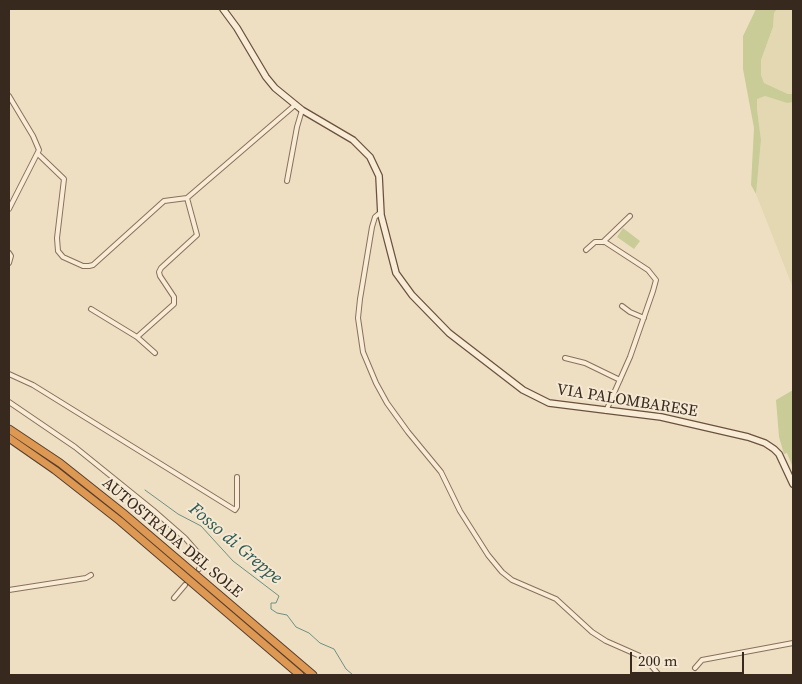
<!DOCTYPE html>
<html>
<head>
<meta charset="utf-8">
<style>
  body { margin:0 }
  #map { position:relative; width:802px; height:684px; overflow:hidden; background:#eedfc3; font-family:"Source Serif 4",serif }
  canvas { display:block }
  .frame { position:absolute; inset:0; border:10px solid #38291e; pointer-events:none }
  .scale { position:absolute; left:630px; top:652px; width:114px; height:22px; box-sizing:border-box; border:2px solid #38291e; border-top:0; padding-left:6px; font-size:15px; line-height:18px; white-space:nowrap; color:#38291e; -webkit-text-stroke:4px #f5e9d3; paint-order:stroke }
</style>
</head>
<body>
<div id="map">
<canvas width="802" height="684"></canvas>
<div class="frame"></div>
<div class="scale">200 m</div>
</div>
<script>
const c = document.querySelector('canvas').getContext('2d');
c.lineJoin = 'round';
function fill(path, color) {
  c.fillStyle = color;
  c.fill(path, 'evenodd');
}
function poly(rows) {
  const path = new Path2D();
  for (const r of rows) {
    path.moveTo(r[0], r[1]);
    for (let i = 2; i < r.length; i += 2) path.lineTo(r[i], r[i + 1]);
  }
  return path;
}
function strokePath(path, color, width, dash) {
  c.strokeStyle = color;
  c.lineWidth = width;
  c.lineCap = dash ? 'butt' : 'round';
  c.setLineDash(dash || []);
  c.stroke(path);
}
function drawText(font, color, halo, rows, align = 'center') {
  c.font = font + ' "Source Serif 4",serif';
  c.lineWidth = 4;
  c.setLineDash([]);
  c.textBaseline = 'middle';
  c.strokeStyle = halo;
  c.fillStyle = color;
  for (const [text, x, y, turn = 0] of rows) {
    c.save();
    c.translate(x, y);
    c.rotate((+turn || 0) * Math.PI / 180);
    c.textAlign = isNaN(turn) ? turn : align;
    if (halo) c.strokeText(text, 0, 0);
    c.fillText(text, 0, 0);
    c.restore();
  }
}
fill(poly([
  [777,9,793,9,793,94,788,94,764,83,761,75,761,60,773,27,774,13],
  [765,96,787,103,793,102,792,162,793,288,756,194,761,140,757,109,757,98]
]), '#e3d8b1');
fill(poly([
  [756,9,777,9,774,13,773,27,761,60,761,75,764,83,788,94,793,94,793,102,787,103,765,96,757,99,757,109,761,140,756,194,751,185,754,128,743,69,743,36],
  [623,228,640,241,634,249,617,237],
  [793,390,793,468,787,453,784,454,779,437,776,400]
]), '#c9cc97');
strokePath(poly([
  [145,490,178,514,201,526,233,561,279,596,276,603,271,603,271,609,277,613,287,615,296,627,309,633,320,643,334,649,346,669,353,675]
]), '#6c8f84', 1);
const minor = poly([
  [9,96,33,136,39,150,9,209],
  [38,154,64,179,57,238,58,251,63,257,83,266,89,266,93,265,164,201,187,198,197,235,161,268,159,272,160,276,174,297,174,304,137,337,91,309],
  [287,181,297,127,302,110],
  [187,198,295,105],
  [381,212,375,217,372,227,360,299,358,318,363,352,376,383,387,403,408,432,441,472,460,511,488,555,502,572,512,580,556,599,592,632,606,641,640,656,649,663,659,675],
  [603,242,630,216],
  [586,250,595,242,605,242,648,270,656,280,653,291,630,357,606,411],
  [9,253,11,256,9,263],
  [622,306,630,312,644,318],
  [137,337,155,353],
  [565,358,585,363,620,380],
  [9,374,33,385,235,510,237,507,237,477],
  [9,402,75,447,153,510,185,538,200,555,202,561,199,569],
  [9,590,86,578,91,575],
  [174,598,185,585],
  [695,668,702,660,793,643]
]);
const secondary = poly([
  [223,9,237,28,266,77,275,88,302,110,353,140,370,157,379,176,381,215,396,273,412,295,449,333,523,390,549,403,661,417,748,437,765,443,774,449,779,454,793,484]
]);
const motorway = poly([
  [9,429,60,463,123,513,313,675],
  [9,438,55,470,120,521,300,675]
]);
strokePath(minor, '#88705a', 6);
strokePath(secondary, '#6a513d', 8);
strokePath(motorway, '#563e2e', 9);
strokePath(minor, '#f9ecd7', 4);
strokePath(secondary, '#f9ecd7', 5.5);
strokePath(motorway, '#dd9854', 7);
drawText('16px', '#38291e', '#f5e9d3', [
  ["VIA PALOMBARESE",627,401,9],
  ["AUTOSTRADA DEL SOLE",172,538,40]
]);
drawText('italic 18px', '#2d5852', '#f5e9d3', [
  ["Fosso di Greppe",235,544,40]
]);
</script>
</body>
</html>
